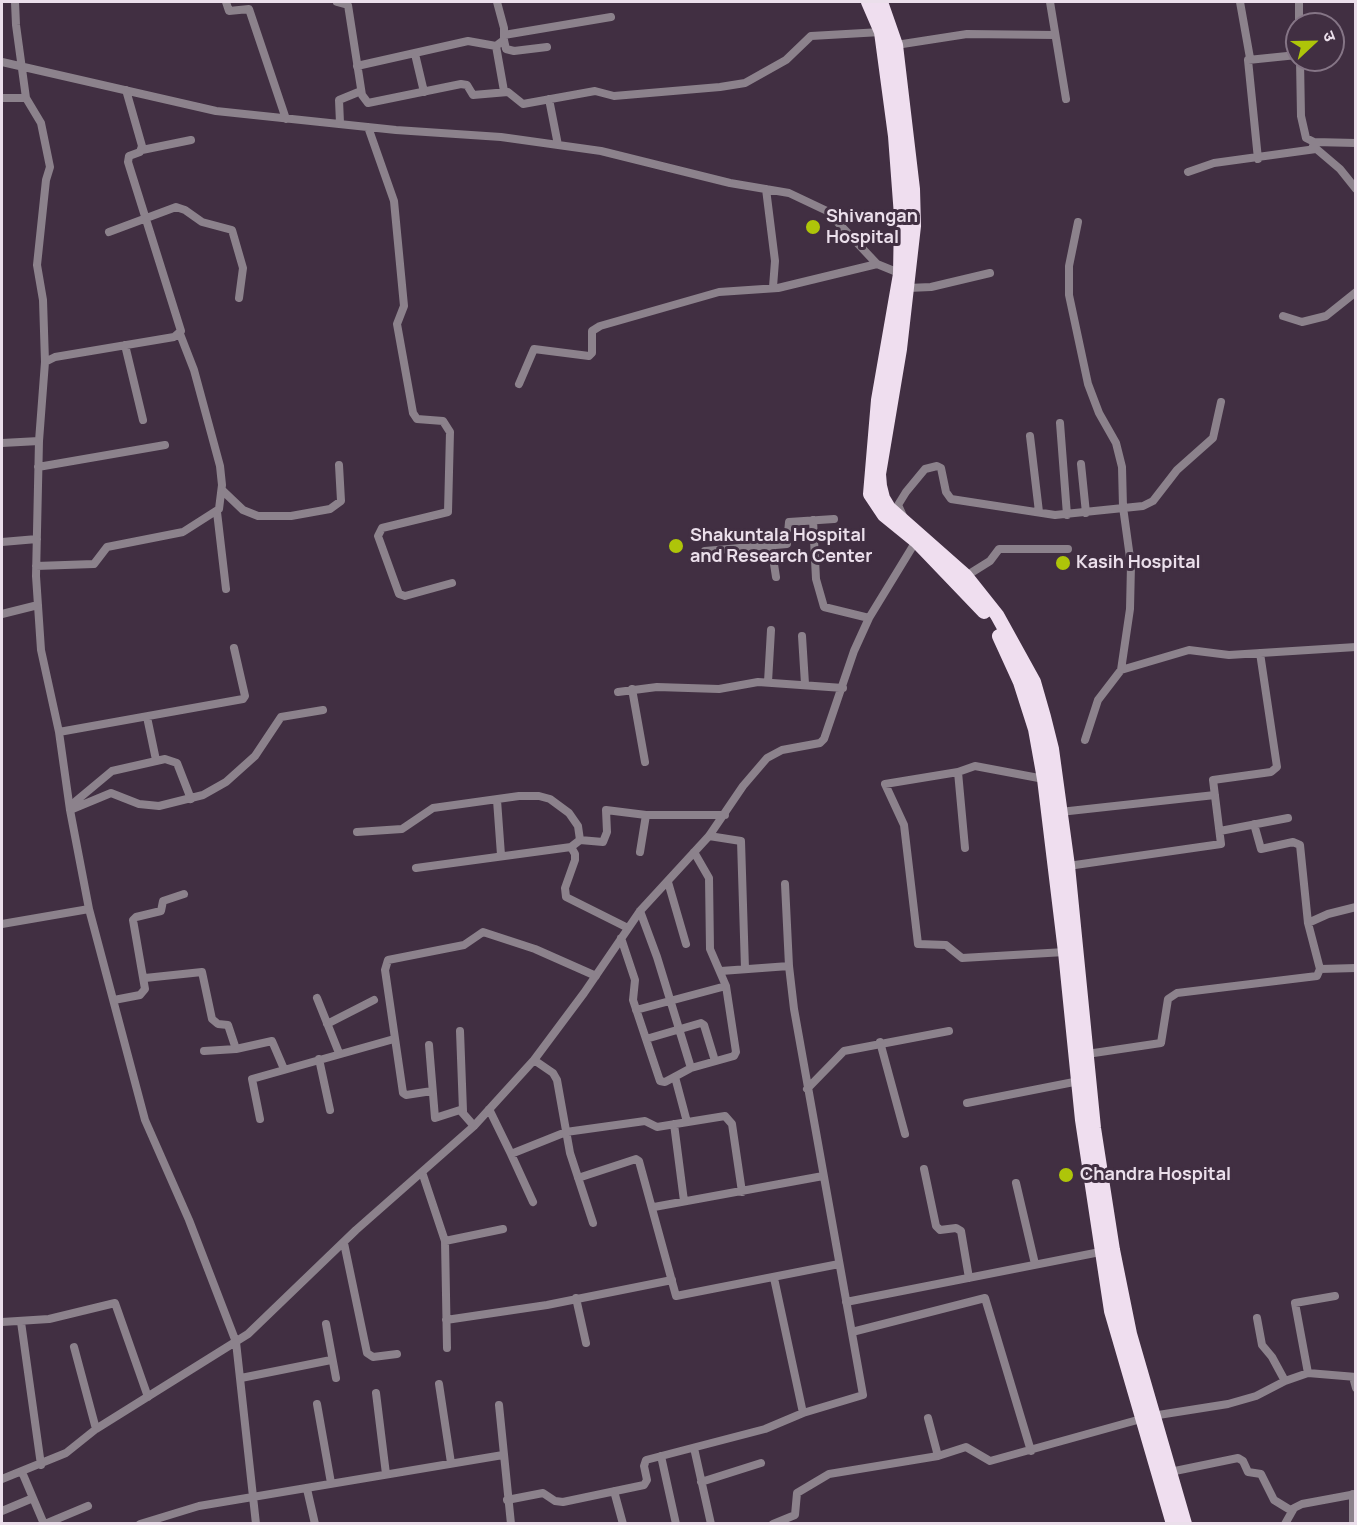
<!DOCTYPE html>
<html>
<head>
<meta charset="utf-8">
<style>
  body { margin:0 }
  #map { position:relative; width:1357px; height:1525px; overflow:hidden; background:#412f42; font-family:Manrope,"Noto Sans Devanagari",sans-serif }
  canvas { display:block }
  .frame { position:absolute; inset:0; border:3px solid #ebdfeb; pointer-events:none }
  .north { position:absolute; left:1285px; top:12px; width:60px; height:60px; box-sizing:border-box; background:#412f42; border:2px solid #857586; border-radius:50%; rotate:68deg; font-size:16px; font-weight:700; line-height:24px; text-align:center; color:#ebdfeb }
  .north::after { content:''; display:block; margin:auto; width:21px; height:27px; background:#aec509; clip-path:polygon(50% 0,100% 100%,50% 72%,0 100%) }
</style>
</head>
<body>
<div id="map">
<canvas width="1357" height="1525"></canvas>
<div class="frame"></div>
<div class="north">उ</div>
</div>
<script>
const c = document.querySelector('canvas').getContext('2d');
c.lineJoin = 'round';
function poly(rows) {
  const path = new Path2D();
  for (const r of rows) {
    path.moveTo(r[0], r[1]);
    for (let i = 2; i < r.length; i += 2) path.lineTo(r[i], r[i + 1]);
  }
  return path;
}
function strokePath(path, color, width, dash) {
  c.strokeStyle = color;
  c.lineWidth = width;
  c.lineCap = dash ? 'butt' : 'round';
  c.setLineDash(dash || []);
  c.stroke(path);
}
function drawText(font, color, halo, rows, align = 'center') {
  c.font = font + ' Manrope,sans-serif';
  c.lineWidth = 6;
  c.setLineDash([]);
  c.textBaseline = 'middle';
  c.strokeStyle = halo;
  c.fillStyle = color;
  for (const [text, x, y, turn = 0] of rows) {
    c.save();
    c.translate(x, y);
    c.rotate((+turn || 0) * Math.PI / 180);
    c.textAlign = isNaN(turn) ? turn : align;
    if (halo) c.strokeText(text, 0, 0);
    c.fillText(text, 0, 0);
    c.restore();
  }
}
strokePath(poly([
  [15,2,16,25,26,98,41,123,50,167,46,180,37,265,43,300,45,362],
  [226,2,229,11,249,9,286,119],
  [337,2,348,5,362,95,368,103,461,84,467,85,473,95,508,92,523,104,595,91,614,96,720,87,745,83,786,60,811,36,881,32],
  [497,2,504,28,504,40,496,46,504,91],
  [1050,2,1066,99],
  [1240,2,1250,58],
  [1299,2,1299,24],
  [504,35,611,17],
  [504,40,506,49,514,51,547,47],
  [896,45,967,34,1055,35],
  [415,54,424,92],
  [1300,60,1301,116,1306,138,1314,142,1356,143],
  [2,62,216,111,396,130,501,137,601,151,730,183,789,193,827,211,877,264,904,275],
  [357,66,468,41,496,46],
  [126,90,142,146,140,152,129,156,128,162,181,331,174,337,55,357,45,362,39,441,36,576,41,650,59,732,70,810,89,909,145,1120,189,1220,236,1342,256,1524],
  [2,98,26,98],
  [549,99,558,145],
  [340,123,339,100,361,91],
  [368,127,394,201,404,306,397,324,413,413,417,419,443,421,450,432,448,512,382,528,378,536,399,594,405,596,452,583],
  [1313,146,1340,169,1356,189],
  [142,150,191,140],
  [1258,159,1248,60,1297,55],
  [1188,172,1214,163,1316,149],
  [766,189,775,261,773,287],
  [1078,222,1069,266,1069,295,1088,384,1099,413,1116,443,1122,467,1123,507,1131,565,1130,609,1121,670],
  [109,232,176,207,185,210,202,222,232,230,243,268,239,298],
  [908,288,931,287,990,273],
  [1283,316,1302,322,1326,316,1356,292],
  [125,345,143,420],
  [519,384,534,349,589,356,592,353,592,331,600,326,719,292,778,288,877,264],
  [1060,423,1067,515],
  [1030,436,1039,512],
  [2,443,39,441],
  [1081,464,1086,513],
  [38,467,165,445],
  [222,490,243,510,258,516,291,516,330,509,341,501,339,465],
  [217,512,226,589],
  [903,516,898,505,906,492,925,469,937,466,941,468,946,492,951,499,1055,515,1143,506,1153,501,1177,470,1213,438,1221,402],
  [813,520,816,579,824,607,869,618],
  [2,542,37,539],
  [771,545,776,577],
  [705,551,787,544,789,522,834,519],
  [36,566,94,564,107,547,183,532,219,509,222,485,220,466,194,370,180,334],
  [966,576,990,561,999,549,1068,549],
  [2,614,38,605],
  [802,636,805,684],
  [768,682,771,630],
  [632,689,645,762],
  [618,692,657,687,719,689,758,682,843,688],
  [147,717,156,760],
  [59,732,243,699,245,696,234,648],
  [1085,740,1098,700,1121,670,1189,650,1229,655,1356,647],
  [958,772,885,784,904,825,918,944,946,945,962,958,1065,952],
  [497,800,501,855],
  [73,808,76,801,112,771,165,759,177,763,191,799],
  [70,810,111,793,139,804,159,806,203,795,226,782,255,756,281,717,323,710],
  [1060,812,1215,795],
  [1220,831,1288,818],
  [357,832,402,829,433,808,519,796,539,796,550,799,569,813,578,826,580,840],
  [709,836,741,841,745,969],
  [571,847,580,840,603,842,607,832,606,810,646,815,725,815],
  [965,848,958,772,975,766,1044,779],
  [640,852,646,815],
  [1068,866,1221,844,1213,780,1271,772,1277,767,1260,653],
  [416,868,571,847,575,854,575,860,565,888,566,897,628,928],
  [668,882,686,944],
  [640,911,657,957,691,1068],
  [1308,923,1328,914,1356,907],
  [2,924,89,909],
  [621,938,635,980,633,1000,660,1081,665,1082,691,1068,734,1056,736,1052,726,986,710,949,709,878,694,852],
  [1320,969,1356,968],
  [721,971,789,966],
  [145,978,202,972,212,1019,218,1024,228,1025,236,1049],
  [317,998,339,1053],
  [114,1000,140,995,145,989,133,920,136,917,161,911,163,901,184,894],
  [636,1010,726,986],
  [327,1024,374,1000],
  [460,1031,463,1111],
  [646,1039,701,1023,704,1025,715,1061],
  [880,1042,905,1134],
  [429,1045,435,1118,460,1110,474,1126],
  [204,1051,236,1049,272,1041,284,1069],
  [1087,1054,1161,1043,1168,999,1177,993,1317,976,1320,969,1308,923,1300,845,1293,842,1261,849,1254,824],
  [319,1059,330,1110],
  [534,1060,553,1073,557,1080,570,1153,593,1223],
  [675,1077,687,1122],
  [807,1089,844,1051,949,1031],
  [432,1091,406,1095,403,1093,385,970,388,960,464,945,483,932,535,949,596,976],
  [967,1103,1079,1081],
  [489,1109,511,1154,566,1132,645,1121,657,1127,725,1116,732,1124,742,1192],
  [260,1119,252,1079,394,1039],
  [674,1124,684,1201],
  [511,1154,533,1202],
  [924,1169,936,1226,940,1230,956,1228,961,1231,969,1278],
  [422,1172,445,1241,447,1348],
  [578,1178,636,1159,639,1161,676,1296,839,1264],
  [1016,1183,1035,1264],
  [654,1207,823,1176],
  [445,1241,503,1229],
  [344,1243,367,1353,373,1357,397,1354],
  [774,1278,803,1413],
  [576,1298,586,1343],
  [846,1302,1100,1252],
  [1257,1318,1262,1345,1272,1357,1285,1381],
  [446,1320,547,1305,672,1280],
  [2,1322,49,1319,115,1303,148,1397],
  [21,1322,41,1465],
  [326,1324,336,1378],
  [852,1332,985,1298,1031,1451],
  [74,1347,96,1429],
  [1308,1373,1295,1303,1335,1296],
  [1353,1377,1356,1388],
  [241,1378,331,1360],
  [439,1384,451,1463],
  [376,1393,386,1474],
  [317,1404,331,1483],
  [499,1405,511,1524],
  [1152,1416,1228,1404,1256,1396,1285,1381,1308,1373,1356,1377],
  [928,1418,938,1456,966,1447,990,1461,1141,1419],
  [694,1448,711,1524],
  [661,1456,676,1524],
  [22,1472,44,1524],
  [1170,1472,1238,1458,1243,1461,1248,1472,1261,1474,1274,1500,1292,1511],
  [2,1479,66,1453,96,1429,248,1334,356,1230,474,1126,534,1060,584,993,640,911,709,836,743,786,767,758,782,750,820,743,824,739,854,651,869,618,916,541],
  [701,1482,761,1463],
  [307,1489,315,1524],
  [614,1491,623,1524],
  [507,1500,543,1493,555,1501,563,1502,644,1485,647,1480,644,1466,646,1460,765,1429,803,1413,863,1395,794,1009,789,966,785,884],
  [2,1511,33,1498],
  [45,1524,88,1506],
  [140,1524,199,1506,503,1455],
  [773,1524,795,1515,797,1493,829,1474,938,1456],
  [1285,1524,1294,1508,1302,1504,1356,1494],
  [1353,1524,1353,1494]
]), '#8c828c', 8);
strokePath(poly([
  [868,2,881,32,895,136,901,216,900,274,878,400,870,494,884,515,916,541,984,612],
  [881,2,896,45,913,189,914,226,900,349,879,474,880,486,883,498,889,508,966,576,997,615,1034,682,1044,717,1052,749,1068,866,1094,1128,1113,1250,1130,1334,1185,1524],
  [999,636,1020,682,1035,729,1044,779,1065,952,1082,1120,1111,1311,1173,1524]
]), '#efdeef', 14);
for (const [x, y, r, color] of [
  [813,227,8,"#aec509"],
  [676,546,8,"#aec509"],
  [1063,563,8,"#aec509"],
  [1066,1175,8,"#aec509"]
]) {
  const dot = new Path2D();
  dot.arc(x, y, r, 0, 2 * Math.PI);
  c.fillStyle = color;
  c.fill(dot);
  strokePath(dot, '#412f42', 2);
}
drawText('bold 18px', '#ebdfeb', '#412f42', [
  ["Shivangan",826,217],
  ["Hospital",826,238],
  ["Shakuntala Hospital",690,536],
  ["and Research Center",690,557],
  ["Kasih Hospital",1076,563],
  ["Chandra Hospital",1080,1175]
], 'left');
</script>
</body>
</html>
